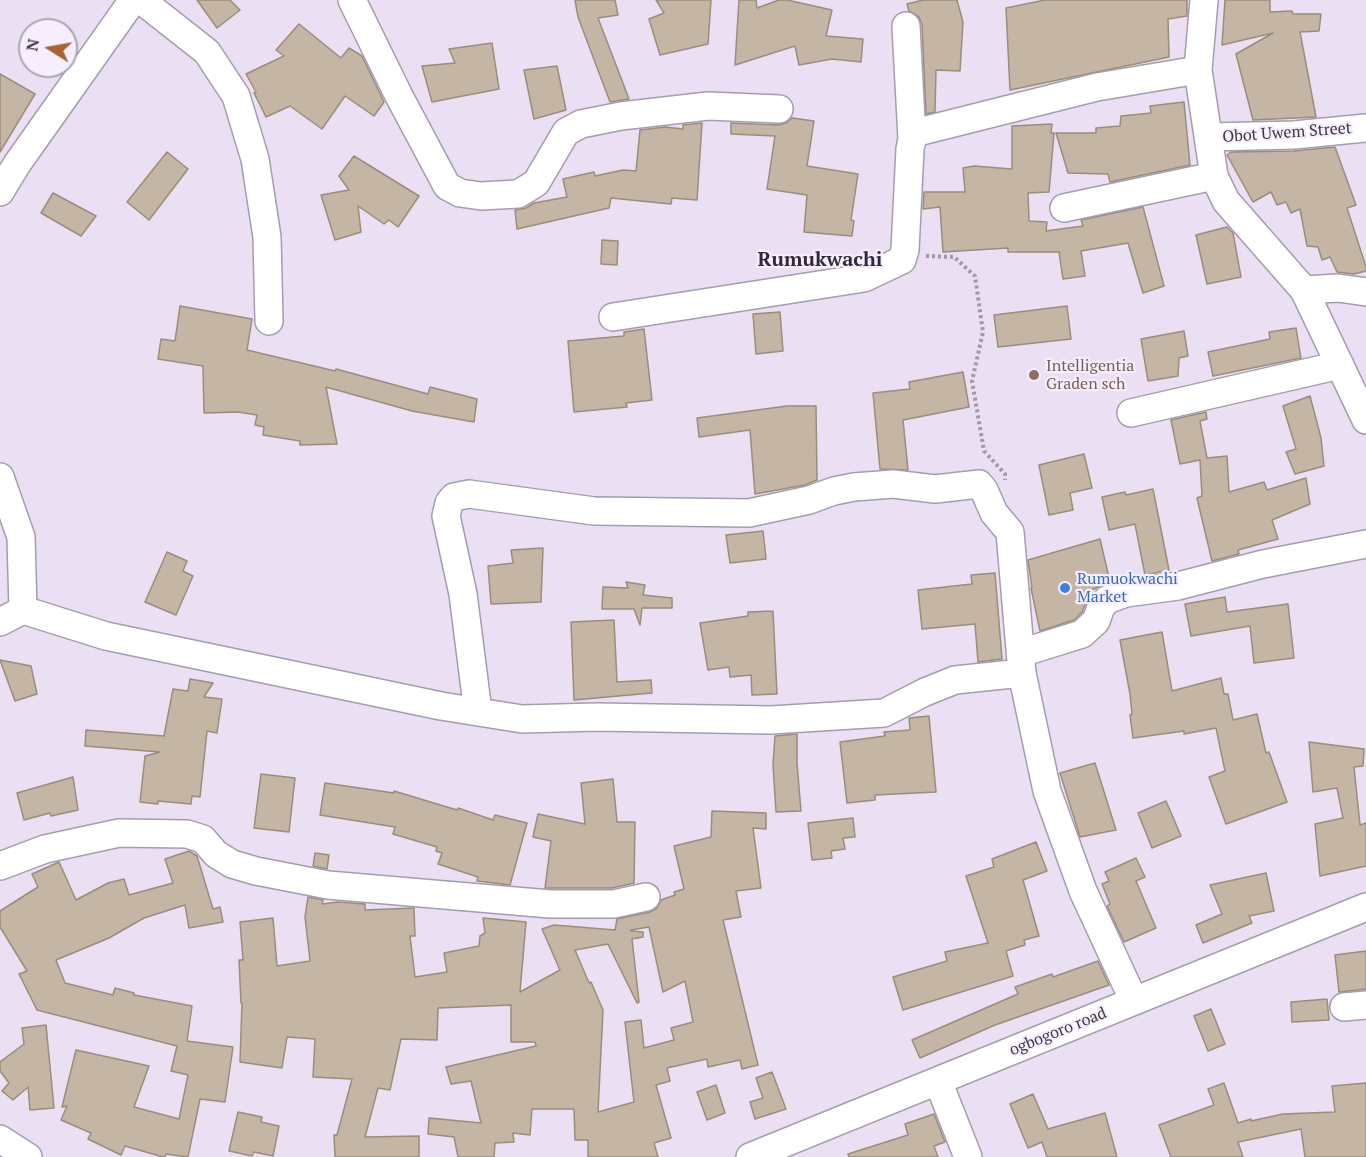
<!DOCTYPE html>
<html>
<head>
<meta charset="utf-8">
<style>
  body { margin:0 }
  #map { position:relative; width:1366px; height:1157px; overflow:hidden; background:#eadff3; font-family:"PT Serif",serif }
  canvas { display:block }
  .north { position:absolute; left:18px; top:18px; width:60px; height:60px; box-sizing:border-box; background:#f6eefe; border:2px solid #aca6b2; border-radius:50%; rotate:281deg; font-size:16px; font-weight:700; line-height:24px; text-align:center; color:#3d3941 }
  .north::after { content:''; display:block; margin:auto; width:21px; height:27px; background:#a76432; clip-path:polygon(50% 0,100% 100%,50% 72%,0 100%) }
</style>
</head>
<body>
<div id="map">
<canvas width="1366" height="1157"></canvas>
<div class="north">N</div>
</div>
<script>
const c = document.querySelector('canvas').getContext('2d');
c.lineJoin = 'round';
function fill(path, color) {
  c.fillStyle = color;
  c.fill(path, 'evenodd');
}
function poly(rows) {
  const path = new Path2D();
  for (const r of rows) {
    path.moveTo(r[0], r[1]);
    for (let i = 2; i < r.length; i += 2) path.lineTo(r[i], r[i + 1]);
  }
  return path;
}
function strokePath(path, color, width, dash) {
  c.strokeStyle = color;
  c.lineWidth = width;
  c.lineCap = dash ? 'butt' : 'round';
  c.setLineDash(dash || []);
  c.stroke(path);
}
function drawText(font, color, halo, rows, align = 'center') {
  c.font = font + ' "PT Serif",serif';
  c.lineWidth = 4.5;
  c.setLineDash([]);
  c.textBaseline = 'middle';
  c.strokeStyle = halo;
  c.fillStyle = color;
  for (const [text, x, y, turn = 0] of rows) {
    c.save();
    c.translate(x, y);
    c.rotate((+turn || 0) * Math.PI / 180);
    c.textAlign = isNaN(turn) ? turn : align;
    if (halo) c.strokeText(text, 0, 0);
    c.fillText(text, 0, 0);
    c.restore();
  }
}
const building = poly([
  [197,0,230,0,240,10,217,28,197,0],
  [575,0,615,0,618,15,598,18,629,99,610,102,578,17,575,0],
  [656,0,711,0,708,44,660,55,649,19,664,13,656,0],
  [739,0,756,0,757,8,779,0,787,0,832,10,826,36,863,39,861,62,832,59,799,65,795,46,735,65,739,0],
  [923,0,957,0,963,22,960,71,936,70,935,112,926,114,922,25,919,17,909,11,907,4,923,0],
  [1045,0,1187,0,1187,16,1168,19,1169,57,1010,90,1006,8,1045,0],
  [1225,0,1270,0,1270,12,1292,11,1293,14,1321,14,1319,31,1300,32,1316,117,1253,120,1236,54,1273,33,1222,45,1225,0],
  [299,24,341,58,349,48,362,56,384,102,374,116,345,96,322,129,290,106,266,117,254,93,256,92,246,74,284,56,276,50,299,24],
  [492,43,499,89,432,102,422,66,455,63,449,49,492,43],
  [557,66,566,110,534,119,524,70,557,66],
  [0,74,35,94,0,152,0,74],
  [1184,102,1190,165,1110,182,1108,174,1068,173,1056,133,1096,133,1096,128,1120,126,1121,116,1151,113,1150,106,1184,102],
  [792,118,814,121,807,166,858,174,851,220,854,221,852,236,804,232,807,195,767,189,775,136,731,134,731,123,778,125,786,123,792,118],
  [702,123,697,200,672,198,671,204,611,198,609,208,517,229,515,210,526,208,534,203,567,197,563,179,594,172,595,176,623,170,636,171,640,130,665,127,683,129,683,125,702,123],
  [1052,124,1051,133,1054,133,1049,192,1028,193,1029,221,1047,222,1046,231,1083,226,1081,220,1143,207,1164,286,1143,293,1128,243,1081,251,1085,276,1063,279,1059,252,1008,252,1008,248,943,252,940,207,923,209,924,192,965,192,963,168,974,166,1012,169,1012,126,1052,124],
  [1335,147,1356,205,1347,208,1366,267,1366,271,1354,274,1337,272,1330,257,1322,260,1318,247,1307,246,1300,209,1291,213,1286,202,1277,205,1271,192,1253,202,1227,155,1231,152,1294,151,1335,147],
  [167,152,188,169,149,220,127,202,167,152],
  [354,156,419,196,398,227,389,220,384,224,358,206,361,232,335,240,321,195,349,190,339,176,354,156],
  [53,193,96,216,81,236,41,213,53,193],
  [1227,227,1233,233,1241,277,1207,284,1196,235,1227,227],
  [602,240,618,241,617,265,601,264,602,240],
  [180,306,252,319,247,350,335,371,336,369,428,394,430,387,477,399,474,422,412,411,326,387,337,444,300,445,300,441,263,435,264,427,255,425,257,415,238,412,204,413,203,366,158,359,161,339,175,341,180,306],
  [1067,306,1071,339,998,347,994,315,1067,306],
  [780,312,783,351,756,354,753,314,780,312],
  [1296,328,1301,358,1213,376,1208,352,1270,339,1269,332,1296,328],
  [644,329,652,400,626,403,627,407,574,412,568,341,624,336,624,332,644,329],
  [1184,331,1188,356,1179,358,1178,376,1148,381,1141,339,1184,331],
  [963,372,969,407,903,420,908,470,880,469,873,393,910,389,909,382,963,372],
  [1310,396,1321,438,1324,466,1295,474,1286,452,1296,449,1283,406,1310,396],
  [787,406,816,406,817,480,805,485,755,494,750,430,699,437,697,418,787,406],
  [1206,412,1207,419,1200,421,1207,458,1227,456,1229,492,1264,482,1267,490,1306,478,1310,504,1272,520,1278,539,1238,550,1239,554,1212,561,1197,498,1202,496,1200,460,1180,464,1171,420,1206,412],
  [1084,454,1092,488,1070,493,1073,510,1049,515,1039,465,1084,454],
  [1153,489,1169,570,1145,575,1135,524,1109,530,1102,497,1125,492,1126,495,1153,489],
  [763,531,766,559,730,563,726,535,763,531],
  [1100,539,1110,582,1087,592,1088,598,1082,612,1074,620,1040,631,1031,588,1032,588,1028,560,1100,539],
  [543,548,541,602,491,604,488,566,513,563,511,550,543,548],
  [167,552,187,561,183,571,193,576,176,615,145,602,167,552],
  [995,573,1002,659,978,662,975,624,922,629,918,590,972,584,971,575,995,573],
  [626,582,645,585,643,595,672,598,672,608,642,608,640,625,634,609,602,609,603,587,628,588,626,582],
  [1225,597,1227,612,1288,604,1294,658,1254,663,1250,626,1191,636,1185,604,1225,597],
  [773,611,777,694,752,695,751,675,730,677,729,667,708,670,700,623,748,616,748,612,773,611],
  [614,620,617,682,651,680,652,693,574,700,571,622,614,620],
  [1162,632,1172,691,1221,678,1224,694,1228,694,1233,720,1257,714,1266,753,1269,752,1287,802,1226,824,1209,777,1225,771,1216,728,1184,734,1184,731,1133,738,1130,715,1132,714,1130,694,1120,640,1162,632],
  [0,660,31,666,37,694,15,701,0,660],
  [190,679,213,683,204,697,222,699,217,733,207,731,200,797,192,796,191,804,158,801,158,804,140,802,145,756,160,752,85,746,86,730,164,736,173,689,188,691,190,679],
  [929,716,936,792,875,795,875,800,847,803,840,742,885,736,884,732,910,730,909,718,929,716],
  [797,734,797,763,801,811,776,812,773,765,775,736,797,734],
  [1309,742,1364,749,1363,766,1354,767,1360,825,1366,823,1366,866,1320,876,1315,824,1343,818,1337,788,1313,792,1309,742],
  [1095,763,1116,830,1080,837,1060,773,1095,763],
  [261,774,295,778,289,832,254,828,261,774],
  [73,777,78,810,51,816,50,813,24,820,17,793,73,777],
  [613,779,617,822,635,822,634,883,612,888,545,888,551,841,533,837,538,814,585,824,581,783,613,779],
  [325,783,394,793,394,791,457,810,458,808,493,820,495,815,527,823,510,885,477,881,478,877,438,864,442,853,436,851,437,847,393,834,395,827,320,815,325,783],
  [1166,801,1181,836,1152,848,1138,813,1166,801],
  [712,811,766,813,766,829,753,828,761,888,736,891,741,917,723,920,758,1065,742,1069,740,1060,708,1067,707,1059,667,1068,670,1081,656,1085,671,1138,654,1143,658,1157,588,1157,588,1140,575,1140,574,1109,532,1109,530,1135,513,1133,514,1142,495,1143,494,1157,458,1157,454,1137,428,1134,429,1118,481,1123,471,1081,451,1084,446,1067,536,1046,535,1042,511,1042,511,1005,438,1008,437,1040,401,1039,390,1090,378,1088,365,1137,419,1136,419,1157,335,1157,334,1135,337,1135,352,1079,313,1077,315,1039,287,1037,282,1068,240,1062,242,1003,241,1003,239,960,243,960,240,922,273,918,277,966,310,961,305,917,308,897,323,900,322,904,338,902,365,904,365,910,414,908,415,936,410,936,415,977,447,972,444,953,479,946,480,936,485,933,483,918,526,922,520,992,560,970,542,929,554,925,615,930,617,919,650,912,657,908,661,900,675,895,674,892,684,889,674,846,711,837,712,811],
  [649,927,663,992,685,981,693,1022,671,1028,674,1040,644,1048,641,1020,625,1022,634,1102,598,1112,603,1010,591,982,589,983,575,950,608,944,637,1003,639,1002,632,939,643,937,643,932,631,931,631,930,649,927],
  [853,818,855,837,843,838,845,849,831,851,832,858,812,860,808,823,853,818],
  [1036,842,1047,871,1023,880,1039,936,1024,940,1025,945,1006,951,1013,976,903,1010,893,977,947,961,945,952,988,943,966,876,994,867,992,859,1036,842],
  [189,851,197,856,213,909,220,907,223,922,189,928,185,905,144,918,109,938,56,960,65,983,113,995,115,988,134,993,134,995,192,1006,187,1041,233,1047,225,1102,200,1099,188,1157,166,1154,165,1157,163,1157,125,1146,121,1155,88,1139,91,1133,61,1120,67,1106,62,1107,76,1050,149,1066,134,1107,179,1119,188,1075,171,1071,177,1046,37,1010,19,974,27,971,0,927,0,911,38,887,32,874,59,862,76,900,108,883,124,879,129,895,173,883,165,859,189,851],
  [315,853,329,855,327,869,313,866,315,853],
  [1136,858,1145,877,1136,881,1156,928,1124,942,1107,906,1110,904,1102,884,1109,881,1105,872,1136,858],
  [1266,873,1274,911,1249,916,1252,923,1203,943,1196,925,1222,914,1210,885,1266,873],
  [1366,951,1366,989,1339,992,1335,955,1366,951],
  [1098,961,1109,985,995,1025,920,1058,912,1040,1018,994,1015,987,1052,974,1053,977,1098,961],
  [1327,999,1329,1020,1292,1022,1291,1002,1327,999],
  [1211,1009,1225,1044,1208,1051,1194,1016,1211,1009],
  [46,1025,54,1108,30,1110,28,1087,13,1100,2,1091,9,1083,0,1071,0,1062,24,1044,22,1028,46,1025],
  [772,1072,786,1109,755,1119,750,1102,763,1098,756,1078,772,1072],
  [1224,1083,1238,1123,1251,1119,1251,1121,1283,1114,1335,1112,1332,1086,1366,1083,1366,1157,1305,1157,1301,1129,1238,1142,1243,1157,1171,1157,1159,1125,1214,1105,1208,1089,1224,1083],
  [716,1085,725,1113,707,1120,697,1092,716,1085],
  [1033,1094,1048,1129,1105,1113,1117,1157,1047,1157,1042,1142,1028,1148,1010,1104,1033,1094],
  [238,1112,262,1117,261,1122,279,1126,273,1156,254,1152,252,1156,229,1151,238,1112],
  [934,1114,945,1142,934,1146,938,1157,849,1157,848,1154,908,1135,905,1124,934,1114]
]);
fill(building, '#c5b5a4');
strokePath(building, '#9b8c7c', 1.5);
const minor = poly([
  [141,0,207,52,236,96,255,159,267,237,269,321],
  [352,0,399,96,447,186,460,193,481,196,518,194,536,183,566,132,581,124,621,116,708,106,779,109],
  [1204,0,1198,70,1214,176,1226,201,1304,290,1366,420],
  [1209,137,1294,135,1366,128],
  [912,139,918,132,1097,87,1198,70],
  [0,192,17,164,133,0],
  [1064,208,1214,176],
  [1304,290,1338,288,1366,292],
  [613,317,864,278,902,260,905,250,910,149,912,139,906,26],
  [1131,413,1340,365],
  [0,477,21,537,23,610],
  [0,622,23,610,106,636,441,706,522,719,597,717,771,720,884,713,925,692,955,680,1022,673],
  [1021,653,1082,634,1096,621,1101,607,1107,600,1126,593,1178,586,1263,564,1366,544],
  [478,712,463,594,446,516,449,503,454,497,469,494,594,511,749,513,809,500,834,491,854,487,893,484,935,489,979,484,984,490,994,513,1010,532,1022,673,1047,791,1083,891,1134,1001],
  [0,866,45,849,119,833,187,834,203,839,216,854,232,864,256,871,328,885,550,904,614,904,646,897],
  [1344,1007,1366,1005],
  [938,1081,968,1157],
  [0,1139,28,1157],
  [750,1157,1366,907]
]);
strokePath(minor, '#a59caf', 30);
strokePath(poly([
  [926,256,954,257,975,276,983,332,972,381,984,451,1005,474,1005,480]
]), '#a199a8', 4, [3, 3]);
strokePath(minor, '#fff', 27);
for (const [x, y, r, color] of [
  [1034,375,6,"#8d6e63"],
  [1065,588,6,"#3f7fe0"]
]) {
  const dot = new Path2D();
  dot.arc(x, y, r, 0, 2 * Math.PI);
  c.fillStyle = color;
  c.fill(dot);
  strokePath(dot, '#f6eefe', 2);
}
drawText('16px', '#3d3941', '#f6eefe', [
  ["Obot Uwem Street",1287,133,-4],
  ["ogbogoro road",1058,1032,-22]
]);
drawText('16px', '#785e54', '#f6eefe', [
  ["Intelligentia",1046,366],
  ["Graden sch",1046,384]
], 'left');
drawText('16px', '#366cbe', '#f6eefe', [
  ["Rumuokwachi",1077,579],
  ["Market",1077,597]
], 'left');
drawText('bold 20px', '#312938', '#f6eefe', [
  ["Rumukwachi",820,260]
]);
</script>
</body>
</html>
